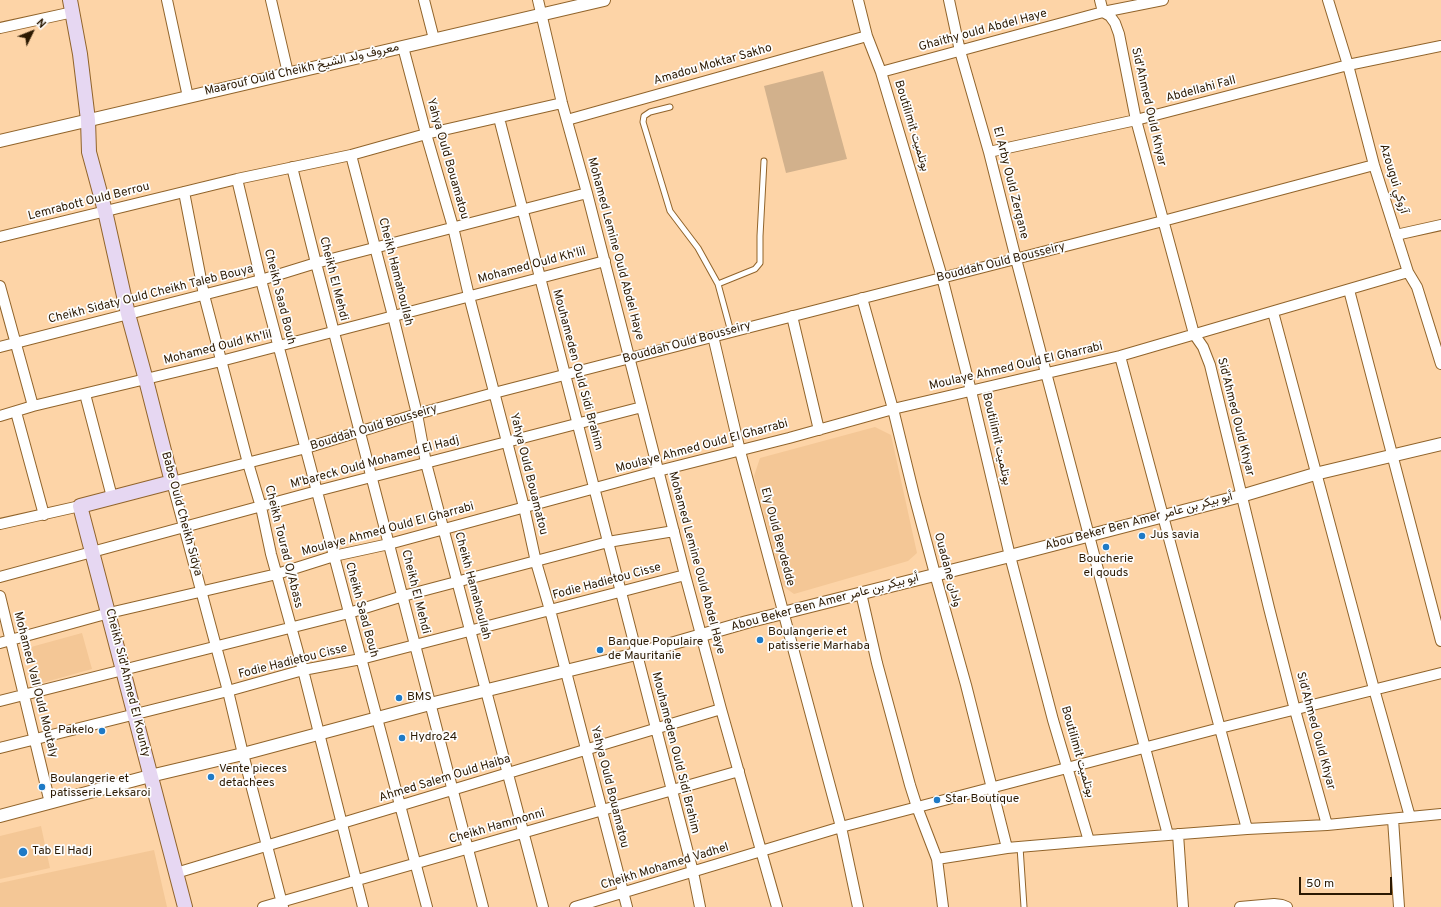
<!DOCTYPE html>
<html>
<head>
<meta charset="utf-8">
<style>
  body { margin:0 }
  #map { position:relative; width:1441px; height:907px; overflow:hidden; background:#fdd4a7; font-family:Overpass,sans-serif }
  canvas { display:block }
  .north { position:absolute; left:12px; top:12px; width:40px; height:40px; -webkit-text-stroke:3px #fdfdfd; paint-order:stroke; rotate:47deg; font-size:11px; font-weight:700; line-height:16px; text-align:center; color:#2b1902 }
  .north::after { content:''; display:block; margin:auto; width:14px; height:18px; background:#2b1902; clip-path:polygon(50% 0,100% 100%,50% 72%,0 100%) }
  .scale { position:absolute; left:1299px; top:877px; width:93px; height:18px; box-sizing:border-box; border:2px solid #2b1902; border-top:0; padding-left:5px; font-size:12px; line-height:14px; white-space:nowrap; color:#2b1902; -webkit-text-stroke:3px #fdfdfd; paint-order:stroke }
</style>
</head>
<body>
<div id="map">
<canvas width="1441" height="907"></canvas>
<div class="north">N</div>
<div class="scale">50 m</div>
</div>
<script>
const c = document.querySelector('canvas').getContext('2d');
c.lineJoin = 'round';
function fill(path, color) {
  c.fillStyle = color;
  c.fill(path, 'evenodd');
}
function poly(rows) {
  const path = new Path2D();
  for (const r of rows) {
    path.moveTo(r[0], r[1]);
    for (let i = 2; i < r.length; i += 2) path.lineTo(r[i], r[i + 1]);
  }
  return path;
}
function strokePath(path, color, width, dash) {
  c.strokeStyle = color;
  c.lineWidth = width;
  c.lineCap = dash ? 'butt' : 'round';
  c.setLineDash(dash || []);
  c.stroke(path);
}
function drawText(font, color, halo, rows, align = 'center') {
  c.font = font + ' Overpass,Vazirmatn,sans-serif';
  c.lineWidth = 3.5;
  c.setLineDash([]);
  c.textBaseline = 'middle';
  c.strokeStyle = halo;
  c.fillStyle = color;
  for (const [text, x, y, turn = 0] of rows) {
    c.save();
    c.translate(x, y);
    c.rotate((+turn || 0) * Math.PI / 180);
    c.textAlign = isNaN(turn) ? turn : align;
    if (halo) c.strokeText(text, 0, 0);
    c.fillText(text, 0, 0);
    c.restore();
  }
}
fill(poly([
  [875,427,891,435,917,553,908,561,794,594,783,586,754,476,760,458],
  [82,633,92,669,42,683,31,647],
  [41,826,50,868,0,879,0,836],
  [154,850,167,907,0,907,0,883]
]), '#f4c796');
fill(poly([
  [823,71,847,159,786,173,764,86]
]), '#d2b18c');
const service = poly([
  [670,107,650,112,644,116,643,122,670,211,698,248,718,284,731,332],
  [718,284,755,269,760,263,760,236,764,161],
  [1020,847,1024,907]
]);
const minor = poly([
  [167,0,188,97],
  [271,0,288,73],
  [424,0,434,39],
  [538,0,562,103,587,193,685,575,721,709,777,907],
  [858,0,867,36,881,72,942,277,971,391,1010,556,1053,720,1089,841],
  [949,0,960,51,989,152,1016,259,1168,835],
  [1100,0,1103,12,1110,16,1115,23,1119,34,1136,120,1194,334,1203,347,1210,365,1269,608,1295,710,1327,825],
  [1328,0,1348,65,1374,165,1408,272,1417,287,1441,364],
  [0,28,73,12],
  [403,47,426,134,453,227,469,296,524,507,536,562,550,610,627,907],
  [881,72,1103,12,1163,0],
  [499,118,693,872,700,907],
  [567,120,867,36],
  [989,152,1136,120,1348,65,1441,46],
  [351,155,393,316,417,414,426,463,543,907],
  [292,167,316,263,483,907],
  [237,179,261,280,427,907],
  [184,192,204,295,248,463,261,507,271,554,303,670,363,907],
  [1396,235,1441,225],
  [0,237,237,179,351,155,426,134,562,103],
  [0,286,33,406],
  [1349,290,1441,641],
  [862,298,893,409,914,495,935,574,966,685,1007,848],
  [1273,312,1374,689,1410,817],
  [792,316,819,430],
  [713,336,740,451,841,827,858,907],
  [0,347,261,280,316,263,587,193],
  [1120,356,1247,829],
  [85,394,112,497],
  [16,412,44,515],
  [0,416,33,406,221,361,605,261],
  [0,524,80,506],
  [0,577,317,491,642,407],
  [861,593,877,663,910,785,917,807,937,859,943,907],
  [0,596,50,803],
  [0,643,109,613,277,574,334,556,389,544,658,471,789,438,893,409,1120,356,1408,272],
  [0,701,349,613,403,596,608,542,674,531],
  [0,748,228,691,303,670,361,659,685,575],
  [1393,819,1399,907],
  [1178,834,1183,907],
  [937,859,1007,848,1089,841,1247,829,1327,825,1441,814],
  [176,873,721,709],
  [263,907,739,771],
  [283,907,243,754,228,691,172,482,306,448,417,414,494,393,1163,221,1374,165],
  [575,907,841,827,1220,728,1441,673],
  [1240,907,1274,904,1282,905,1287,907]
]);
const tertiary = poly([
  [0,141,604,0],
  [0,816,150,776,243,754,430,704,636,654,747,622,1010,556,1241,496,1315,474,1441,444]
]);
const secondary = poly([
  [70,0,80,54,88,120,89,152,105,211,128,314,146,380,172,482,80,506,185,907]
]);
strokePath(service, '#91642b', 7);
strokePath(minor, '#91642b', 12);
strokePath(tertiary, '#91642b', 14);
strokePath(secondary, '#91642b', 16);
strokePath(service, '#fff', 5);
strokePath(minor, '#fff', 10);
strokePath(tertiary, '#fff', 12);
strokePath(secondary, '#e6d7f2', 14);
for (const [x, y, r, color] of [
  [1142,536,4,"#1e7ac6"],
  [1106,547,4,"#1e7ac6"],
  [760,640,4,"#1e7ac6"],
  [600,650,4,"#1e7ac6"],
  [399,698,4,"#1e7ac6"],
  [102,731,4,"#1e7ac6"],
  [402,738,4,"#1e7ac6"],
  [211,777,4,"#1e7ac6"],
  [42,787,4,"#1e7ac6"],
  [937,800,4,"#1e7ac6"],
  [23,852,5,"#1e7ac6"]
]) {
  const dot = new Path2D();
  dot.arc(x, y, r, 0, 2 * Math.PI);
  c.fillStyle = color;
  c.fill(dot);
  strokePath(dot, '#fdfdfd', 1.5);
}
drawText('12px', '#2b1902', '#fdfdfd', [
  ["Ghaithy ould Abdel Haye",983,31,-15],
  ["Amadou Moktar Sakho",713,65,-16],
  ["Maarouf Ould Cheikh معروف ولد الشيخ",302,70,-13],
  ["Abdellahi Fall",1201,90,-15],
  ["Sid'Ahmed Ould Khyar",1148,107,77],
  ["Boutilimit بوتلميت",911,126,73],
  ["Yahya Ould Bouamatou",447,159,74],
  ["Azougui آزوكي",1393,179,73],
  ["El Arby Ould Zergane",1010,183,76],
  ["Lemrabott Ould Berrou",89,202,-14],
  ["Mohamed Lemine Ould Abdel Haye",615,249,75],
  ["Bouddah Ould Bousseiry",1001,263,-14],
  ["Mohamed Ould Kh'lil",532,266,-15],
  ["Cheikh Hamahoullah",395,272,76],
  ["Cheikh El Mehdi",333,279,76],
  ["Cheikh Sidaty Ould Cheikh Taleb Bouya",151,295,-14],
  ["Cheikh Saad Bouh",279,297,76],
  ["Bouddah Ould Bousseiry",687,343,-15],
  ["Mohamed Ould Kh'lil",218,348,-14],
  ["Moulaye Ahmed Ould El Gharrabi",1016,367,-13],
  ["Mouhameden Ould Sidi Brahim",577,370,75],
  ["Sid'Ahmed Ould Khyar",1235,417,76],
  ["Bouddah Ould Bousseiry",374,428,-17],
  ["Boutilimit بوتلميت",996,439,77],
  ["Moulaye Ahmed Ould El Gharrabi",702,447,-15],
  ["M'bareck Ould Mohamed El Hadj",375,463,-15],
  ["Yahya Ould Bouamatou",528,474,76],
  ["Babe Ould Cheikh Sidya",181,514,75],
  ["Abou Beker Ben Amer أبو بيكر بن عامر",1139,522,-15],
  ["Moulaye Ahmed Ould El Gharrabi",388,530,-15],
  ["Ely Ould Beydedde",777,537,75],
  ["Cheikh Tourad O/Abass",283,547,76],
  ["Mohamed Lemine Ould Abdel Haye",696,563,75],
  ["Ouadane وادان",947,570,75],
  ["Fodie Hadietou Cisse",607,582,-15],
  ["Cheikh Hamahoullah",472,586,75],
  ["Cheikh El Mehdi",415,592,76],
  ["Abou Beker Ben Amer أبو بيكر بن عامر",825,603,-15],
  ["Cheikh Saad Bouh",361,610,75],
  ["Fodie Hadietou Cisse",293,662,-14],
  ["Cheikh Sid'Ahmed El Kounty",127,683,76],
  ["Mohamed Vall Ould Moutaly",35,685,76],
  ["Sid'Ahmed Ould Khyar",1315,731,75],
  ["Boutilimit بوتلميت",1077,752,74],
  ["Mouhameden Ould Sidi Brahim",675,753,76],
  ["Ahmed Salem Ould Haiba",445,779,-17],
  ["Yahya Ould Bouamatou",609,787,76],
  ["Cheikh Hammonni",497,827,-16],
  ["Cheikh Mohamed Vadhel",665,867,-17]
]);
drawText('12px', '#2b1902', '#fdfdfd', [
  ["Jus savia",1150,536],
  ["Boucherie",1106,560,"center"],
  ["el qouds",1106,574,"center"],
  ["Boulangerie et",768,633],
  ["patisserie Marhaba",768,647],
  ["Banque Populaire",608,643],
  ["de Mauritanie",608,657],
  ["BMS",407,698],
  ["Pakelo",94,731,"right"],
  ["Hydro24",410,738],
  ["Vente pieces",219,770],
  ["detachees",219,784],
  ["Boulangerie et",50,780],
  ["patisserie Leksaroi",50,794],
  ["Star Boutique",945,800],
  ["Tab El Hadj",32,852]
], 'left');
</script>
</body>
</html>
